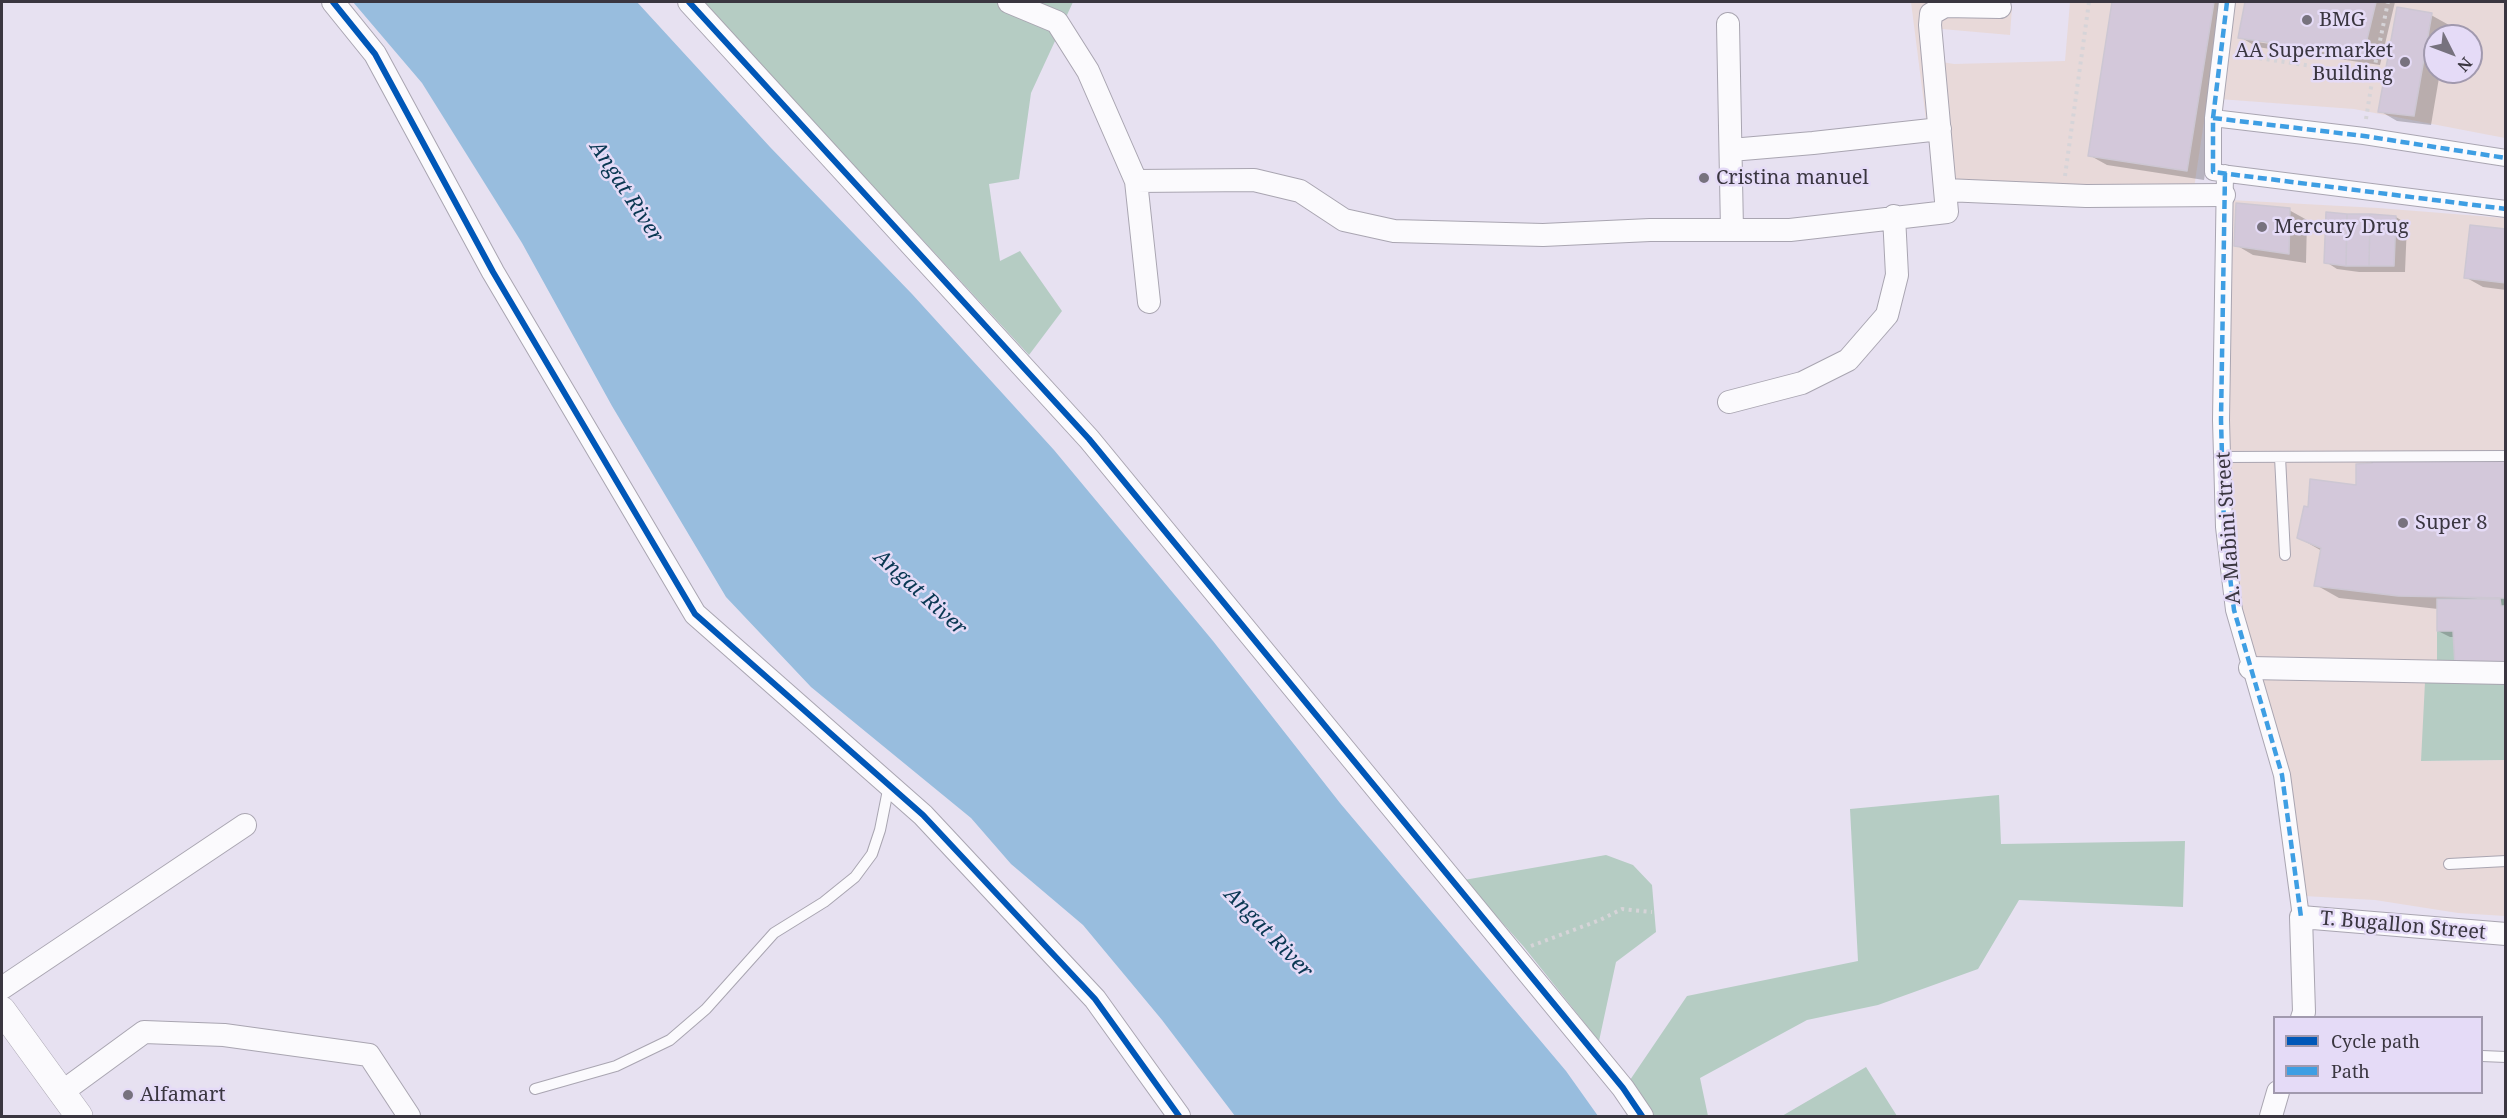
<!DOCTYPE html>
<html>
<head>
<meta charset="utf-8">
<style>
  body { margin:0 }
  #map { position:relative; width:2507px; height:1118px; overflow:hidden; background:#e7e1f1; font-family:"Noto Serif",serif }
  canvas { display:block }
  .frame { position:absolute; inset:0; border:3px solid #3a3640; pointer-events:none }
  .legend { position:absolute; left:2273px; top:1016px; width:210px; height:78px; box-sizing:border-box; background:#e5dbf7; border:2px solid #a199ae; margin:0; padding:8px 10px; list-style:none; font-size:18px; color:#3a3640 }
  .legend li { display:flex; align-items:center; gap:12px; height:30px }
  .legend b { width:30px; border:2px solid #a199ae }
  .north { position:absolute; left:2423px; top:24px; width:60px; height:60px; box-sizing:border-box; background:#e5dbf7; border:2px solid #a199ae; border-radius:50%; rotate:132deg; font-size:16px; font-weight:700; line-height:24px; text-align:center; color:#3a3640 }
  .north::after { content:''; display:block; margin:auto; width:21px; height:27px; background:#77727e; clip-path:polygon(50% 0,100% 100%,50% 72%,0 100%) }
</style>
</head>
<body>
<div id="map">
<canvas width="2507" height="1118"></canvas>
<div class="frame"></div>
<ul class="legend">
<li><b style="height:8px;background:#0057b8"></b>Cycle path</li>
<li><b style="height:8px;background:#3e9ee3"></b>Path</li>
</ul>
<div class="north">N</div>
</div>
<script>
const c = document.querySelector('canvas').getContext('2d');
c.lineJoin = 'round';
function fill(path, color) {
  c.fillStyle = color;
  c.fill(path, 'evenodd');
}
function poly(rows) {
  const path = new Path2D();
  for (const r of rows) {
    path.moveTo(r[0], r[1]);
    for (let i = 2; i < r.length; i += 2) path.lineTo(r[i], r[i + 1]);
  }
  return path;
}
function strokePath(path, color, width, dash) {
  c.strokeStyle = color;
  c.lineWidth = width;
  c.lineCap = dash ? 'butt' : 'round';
  c.setLineDash(dash || []);
  c.stroke(path);
}
function drawText(font, color, halo, rows, align = 'center') {
  c.font = font + ' "Noto Serif",serif';
  c.lineWidth = 5;
  c.setLineDash([]);
  c.textBaseline = 'middle';
  c.strokeStyle = halo;
  c.fillStyle = color;
  for (const [text, x, y, turn = 0] of rows) {
    c.save();
    c.translate(x, y);
    c.rotate((+turn || 0) * Math.PI / 180);
    c.textAlign = isNaN(turn) ? turn : align;
    if (halo) c.strokeText(text, 0, 0);
    c.fillText(text, 0, 0);
    c.restore();
  }
}
fill(poly([
  [1911,2,1981,2,2012,7,2010,35,1942,29,1942,62,1954,64,2065,61,2070,2,2222,2,2193,195,1936,198],
  [2232,2,2505,2,2505,138,2354,109,2219,99],
  [2435,36,2471,36,2471,72,2435,72],
  [2230,200,2378,208,2505,218,2505,598,2437,598,2437,683,2421,761,2505,760,2505,916,2458,913,2375,900,2304,896,2239,607,2229,507]
]), '#e8d9d9');
fill(poly([
  [698,2,1073,2,1031,93,1019,179,989,184,1000,261,1020,251,1062,311,1029,355,872,185],
  [2437,598,2505,598,2505,760,2421,761,2425,682,2437,682],
  [1999,795,2001,844,2185,841,2183,907,2019,900,1978,969,1878,1005,1807,1020,1700,1078,1708,1116,1652,1116,1630,1080,1687,996,1858,961,1850,809],
  [1606,855,1633,865,1652,885,1656,932,1616,962,1599,1041,1524,947,1464,880],
  [1866,1067,1897,1116,1782,1116]
]), '#b5ccc3');
fill(poly([
  [353,2,637,2,770,147,912,294,1054,450,1213,641,1340,803,1566,1071,1598,1116,1235,1116,1162,1020,1083,925,1011,864,971,818,811,687,726,597,612,406,522,243,422,83]
]), '#98bdde');
fill(poly([
  [2113,2,2232,2,2204,180,2107,165,2089,155],
  [2247,2,2395,2,2380,65,2257,47,2240,37],
  [2257,39,2371,56,2370,59,2257,42],
  [2431,15,2449,25,2447,36,2435,36,2435,72,2440,72,2431,125,2397,121,2380,111],
  [2289,210,2307,220,2306,263,2253,255,2236,245],
  [2396,217,2407,224,2405,272,2359,272,2337,269,2326,262],
  [2506,231,2506,290,2483,287,2465,277],
  [2506,463,2506,670,2455,637,2450,637,2438,631,2438,609,2339,598,2316,585,2322,551,2299,538,2309,509,2357,486]
]), '#0003');
const building = poly([
  [2112,2,2214,2,2187,171,2088,156,2112,2],
  [2245,2,2376,2,2363,56,2238,38,2245,2],
  [2397,7,2432,13,2414,116,2378,112,2397,7],
  [2236,203,2290,208,2289,254,2234,246,2236,203],
  [2326,212,2347,214,2346,266,2324,263,2326,212],
  [2347,214,2370,214,2369,266,2346,266,2347,214],
  [2370,214,2396,216,2394,266,2369,266,2370,214],
  [2470,225,2506,229,2506,283,2464,278,2470,225],
  [2373,458,2506,461,2506,598,2398,596,2314,586,2321,548,2297,538,2304,506,2308,507,2310,479,2356,485,2356,464,2372,463,2373,458],
  [2437,599,2500,599,2501,606,2506,606,2506,663,2455,666,2453,631,2437,631,2437,599]
]);
fill(building, '#d3c8da');
strokePath(building, '#cdc7d3', 1.5);
const service = poly([
  [2223,457,2506,456],
  [2280,457,2285,555],
  [2449,864,2506,861],
  [2482,1056,2506,1057],
  [535,1089,616,1066,670,1040,706,1009,774,933,824,902,855,877,872,854,880,830,889,785]
]);
const pedestrian = poly([
  [2227,2,2213,118,2213,172,2506,209],
  [2213,118,2364,136,2506,158],
  [2225,173,2221,420,2224,527,2234,610,2282,775,2301,917]
]);
const minor = poly([
  [333,2,375,54,493,272,695,614,923,815,1095,999,1179,1116],
  [689,2,1089,439,1623,1088,1642,1116],
  [1009,2,1057,22,1088,71,1136,181,1149,302],
  [1728,24,1732,230],
  [1731,150,1813,143,1940,129],
  [1136,181,1254,180,1300,191,1344,220,1394,231,1543,235,1650,230,1790,230,1947,212,1945,190,2086,196,2224,195],
  [1945,190,1930,25,1931,14,1945,6,2000,7],
  [1729,402,1802,383,1848,360,1887,315,1897,275,1894,216],
  [2250,668,2506,673],
  [2,988,245,825],
  [2302,1018,2304,1012,2301,917,2506,934],
  [62,1092,144,1032,224,1035,369,1055,409,1116],
  [2271,1116,2278,1092]
]);
const tertiary = poly([
  [2,1010,79,1116]
]);
strokePath(service, '#a9a5b1', 12);
strokePath(pedestrian, '#a9a5b1', 18);
strokePath(minor, '#a9a5b1', 24);
strokePath(tertiary, '#a9a5b1', 28);
strokePath(poly([
  [2237,55,2373,75,2388,2],
  [2366,119,2373,75],
  [2065,176,2089,2],
  [1531,946,1600,920,1622,909,1652,912]
]), '#d6d4d8', 4, [3, 4.5]);
strokePath(service, '#fbfafd', 10);
strokePath(pedestrian, '#fbfafd', 16);
strokePath(minor, '#fbfafd', 22);
strokePath(tertiary, '#fbfafd', 27);
strokePath(poly([
  [2227,2,2213,118,2213,172,2506,209],
  [2213,118,2364,136,2506,158],
  [2225,173,2221,420,2224,527,2234,610,2282,775,2301,917]
]), '#3e9ee3', 4.5, [9, 4.5]);
strokePath(poly([
  [333,2,375,54,493,272,695,614,923,815,1095,999,1179,1116],
  [689,2,1089,439,1623,1088,1642,1116]
]), '#0057b8', 6);
for (const [x, y, r, color] of [
  [2307,20,6,"#77727e"],
  [2405,62,6,"#77727e"],
  [1704,178,6,"#77727e"],
  [2262,227,6,"#77727e"],
  [2403,523,6,"#77727e"],
  [128,1095,6,"#77727e"]
]) {
  const dot = new Path2D();
  dot.arc(x, y, r, 0, 2 * Math.PI);
  c.fillStyle = color;
  c.fill(dot);
  strokePath(dot, '#e5dbf7', 2);
}
drawText('20px', '#3a3640', '#e5dbf7', [
  ["BMG",2319,20],
  ["AA Supermarket",2393,51,"right"],
  ["Building",2393,74,"right"],
  ["Cristina manuel",1716,178],
  ["Mercury Drug",2274,227],
  ["Super 8",2415,523],
  ["Alfamart",140,1095]
], 'left');
drawText('20px', '#3a3640', '#e5dbf7', [
  ["A. Mabini Street",2229,528,-94],
  ["T. Bugallon Street",2403,926,5]
]);
drawText('italic 21px', '#093752', '#e5dbf7', [
  ["Angat River",626,192,57],
  ["Angat River",920,593,42],
  ["Angat River",1268,933,46]
]);
</script>
</body>
</html>
